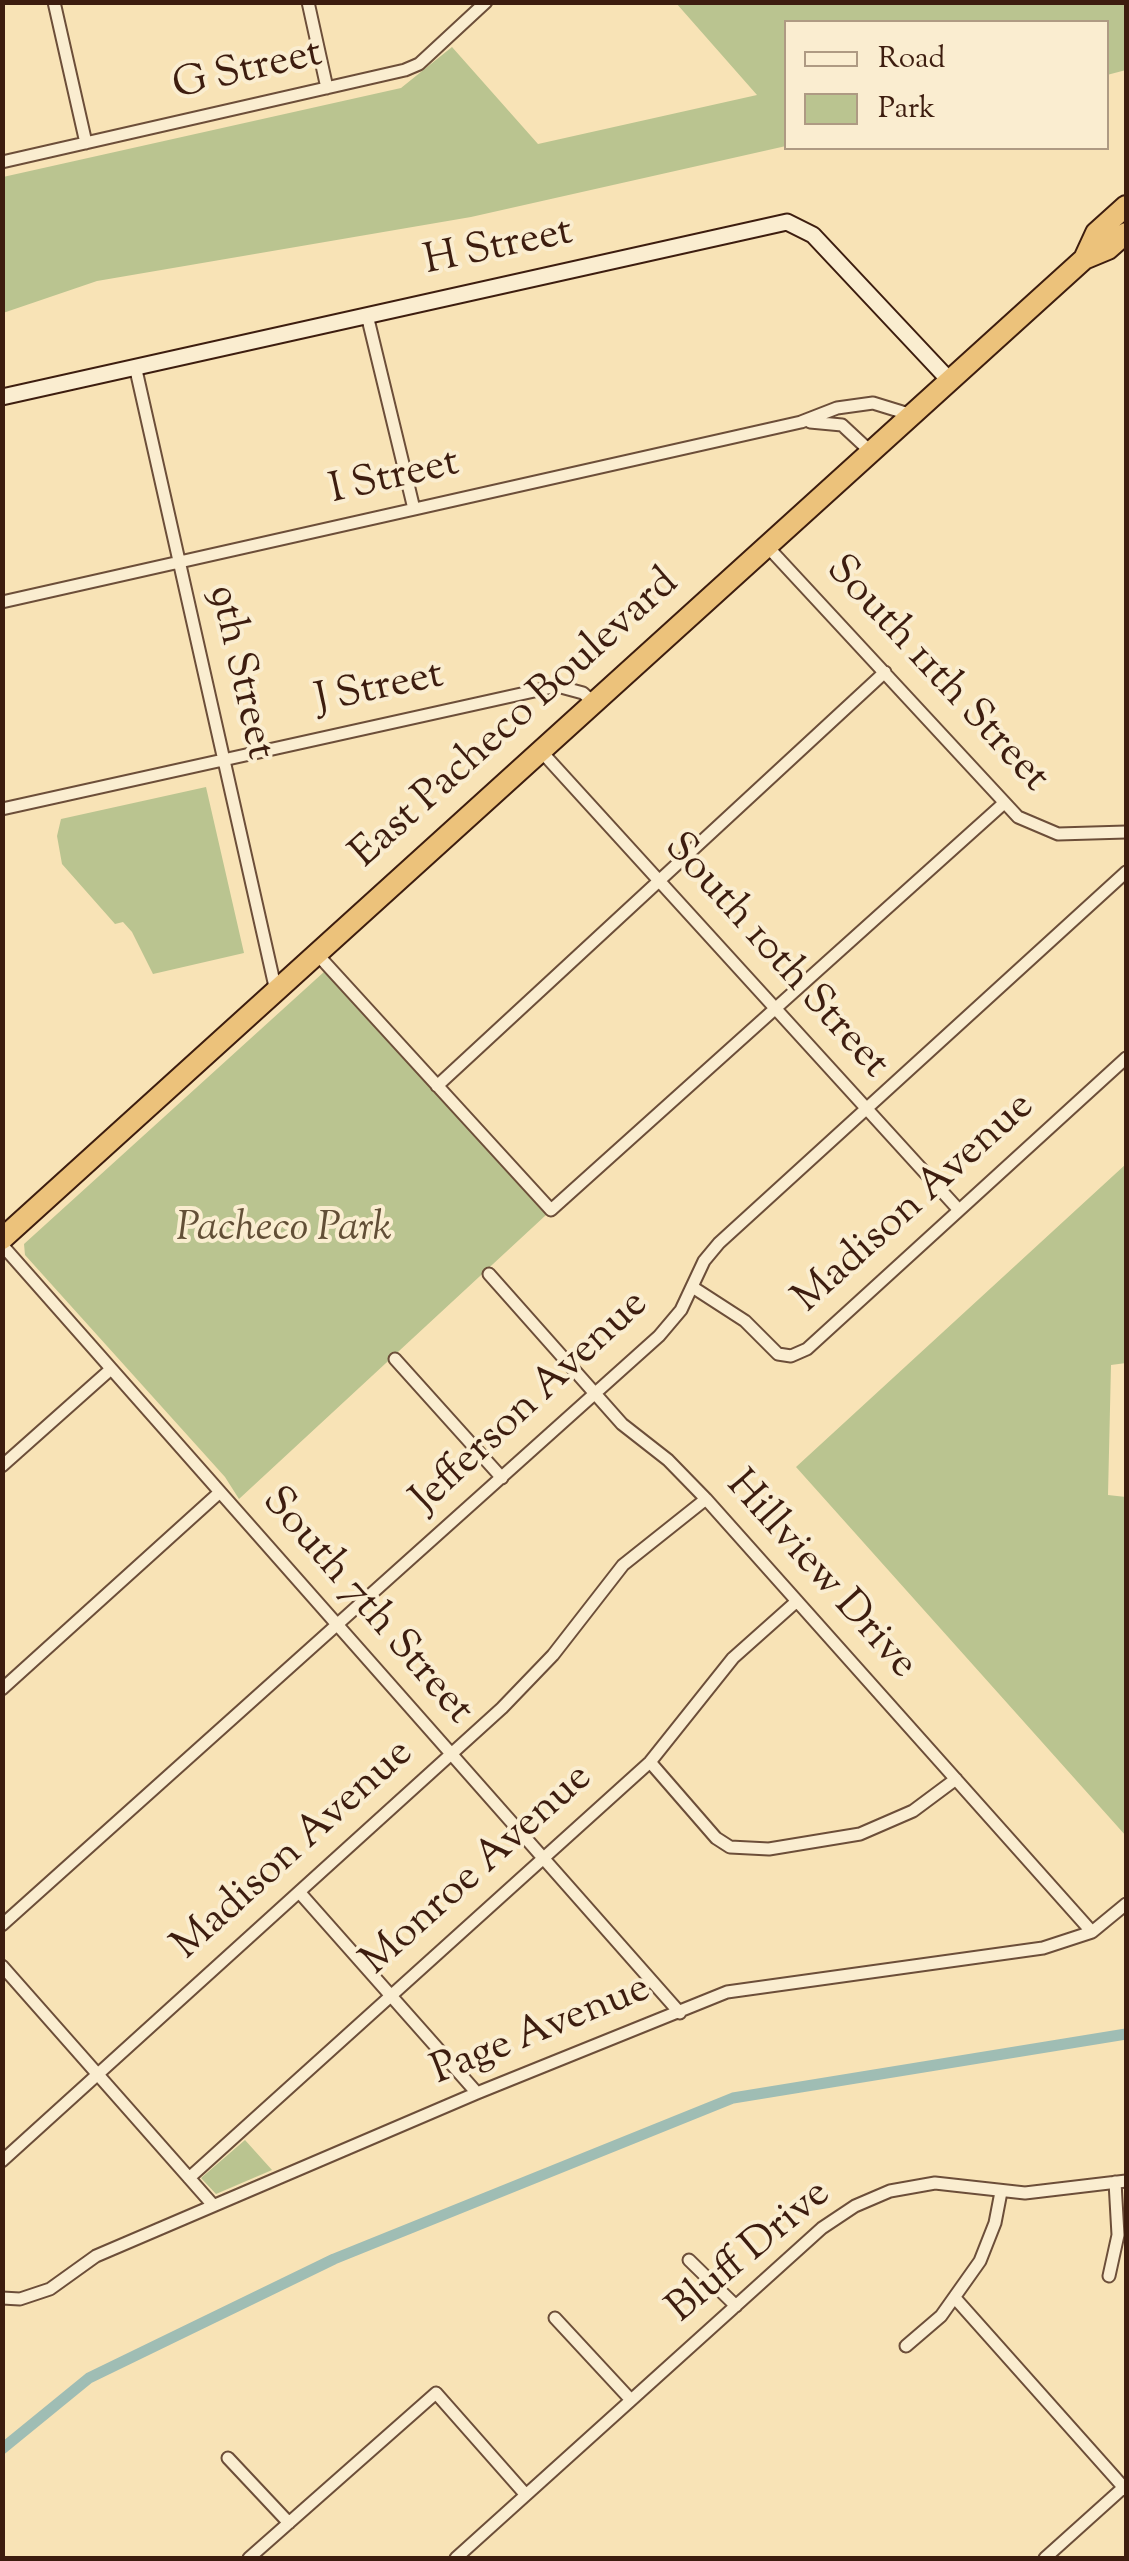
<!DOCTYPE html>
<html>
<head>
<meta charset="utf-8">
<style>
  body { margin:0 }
  #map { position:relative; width:1129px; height:2561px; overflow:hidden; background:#f8e3b6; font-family:"Sorts Mill Goudy",serif }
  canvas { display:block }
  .frame { position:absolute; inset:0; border:5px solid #3d1d0f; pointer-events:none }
  .legend { position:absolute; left:784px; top:20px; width:325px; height:130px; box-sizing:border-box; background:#faedd0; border:2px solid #ae9a83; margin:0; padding:12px 18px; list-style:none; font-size:30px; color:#3d1d0f }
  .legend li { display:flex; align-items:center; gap:20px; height:50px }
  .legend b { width:50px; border:2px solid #ae9a83 }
</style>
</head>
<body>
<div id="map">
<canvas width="1129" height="2561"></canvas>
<div class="frame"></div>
<ul class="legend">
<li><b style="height:12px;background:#faedd0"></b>Road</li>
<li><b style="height:28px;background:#bac490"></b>Park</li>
</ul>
</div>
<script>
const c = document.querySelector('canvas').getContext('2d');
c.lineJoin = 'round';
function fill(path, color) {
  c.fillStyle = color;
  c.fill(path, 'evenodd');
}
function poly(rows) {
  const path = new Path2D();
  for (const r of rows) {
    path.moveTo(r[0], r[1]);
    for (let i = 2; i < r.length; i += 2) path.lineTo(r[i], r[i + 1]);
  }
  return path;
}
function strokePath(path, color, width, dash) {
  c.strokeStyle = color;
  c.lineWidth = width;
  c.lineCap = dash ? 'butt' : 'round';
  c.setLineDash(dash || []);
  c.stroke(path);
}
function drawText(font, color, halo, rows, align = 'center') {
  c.font = font + ' "Sorts Mill Goudy",serif';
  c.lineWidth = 8;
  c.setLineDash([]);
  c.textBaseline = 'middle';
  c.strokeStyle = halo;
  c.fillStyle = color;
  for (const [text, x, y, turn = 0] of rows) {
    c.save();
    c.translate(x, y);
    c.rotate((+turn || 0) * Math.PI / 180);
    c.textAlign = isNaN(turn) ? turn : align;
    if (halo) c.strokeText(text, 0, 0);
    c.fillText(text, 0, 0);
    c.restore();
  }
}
fill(poly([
  [676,3,1126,3,1126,70,1107,75,1106,22,786,22,786,146,471,217,97,281,3,313,3,177,401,88,452,47,538,144,757,95],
  [206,787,244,953,153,974,132,932,123,922,115,924,62,864,57,836,61,819],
  [325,971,546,1215,239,1499,225,1477,25,1255,24,1244],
  [1126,1164,1126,1363,1111,1365,1108,1495,1126,1497,1126,1836,796,1467],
  [245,2140,272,2170,216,2194,201,2178]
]), '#bac490');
strokePath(poly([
  [2,2449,89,2378,334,2259,733,2098,1126,2034]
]), '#9fbdb4', 11);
const street = poly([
  [54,2,86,143],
  [308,2,327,88],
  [2,162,405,70,419,64,486,2],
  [367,315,414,509],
  [136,370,276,991],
  [810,422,842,425,871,452],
  [766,545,1018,817,1058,834,1126,832],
  [2,602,801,422,837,408,873,403,912,415],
  [540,750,958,1209],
  [2,809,557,686,583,693,593,702],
  [317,954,551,1210,1003,804],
  [437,1086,885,672],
  [2,1245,680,2013],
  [489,1274,622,1424,668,1460,706,1499,1092,1932],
  [694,1288,745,1321,778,1354,791,1356,807,1349,1126,1058],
  [395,1359,502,1478],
  [2,1466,111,1369],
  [2,1689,220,1492],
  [650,1762,716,1838,730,1847,769,1849,860,1834,913,1811,956,1779],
  [300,1893,477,2093],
  [2,1925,659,1336,681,1310,704,1261,719,1243,1126,872],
  [2,1966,213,2205],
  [2,2161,502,1708,553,1655,623,1565,706,1499],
  [189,2178,650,1762,733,1658,797,1601],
  [689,2260,736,2306],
  [1109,2276,1118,2235,1115,2182],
  [2,2298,20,2299,50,2289,96,2256,477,2093,727,1992,1043,1948,1092,1932,1126,1904],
  [955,2298,1126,2490],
  [555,2318,631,2400],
  [906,2346,941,2316,980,2261,995,2223,1001,2192],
  [228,2458,289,2523],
  [249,2558,436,2393,526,2495],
  [456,2558,822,2228,855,2206,890,2191,935,2183,1025,2193,1126,2181],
  [1045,2558,1124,2487]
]);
const secondary = poly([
  [2,397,787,222,813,235,950,381]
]);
const highway = poly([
  [1084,259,1096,233,1126,206],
  [2,1239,1084,259,1108,249,1126,233]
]);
strokePath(street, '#6c4e39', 15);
strokePath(secondary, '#3d1d0f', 19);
strokePath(highway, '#3d1d0f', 24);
strokePath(street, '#faedd0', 11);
strokePath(secondary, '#faedd0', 15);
strokePath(highway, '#ecc27b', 20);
drawText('42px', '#3d1d0f', '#faedd0', [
  ["G Street",248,73,-13],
  ["H Street",499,250,-12],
  ["I Street",395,480,-13],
  ["9th Street",238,673,77],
  ["South 11th Street",935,676,47],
  ["J Street",380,691,-12],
  ["East Pacheco Boulevard",517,721,-42],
  ["South 10th Street",774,958,48],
  ["Madison Avenue",916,1205,-42],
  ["Jefferson Avenue",532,1404,-43],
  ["Hillview Drive",819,1577,48],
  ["South 7th Street",365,1608,49],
  ["Madison Avenue",295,1852,-42],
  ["Monroe Avenue",479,1872,-42],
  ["Page Avenue",542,2033,-22],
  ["Bluff Drive",751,2254,-40]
]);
drawText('italic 42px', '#624f36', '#faedd0', [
  ["Pacheco Park",284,1232]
]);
</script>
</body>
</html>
